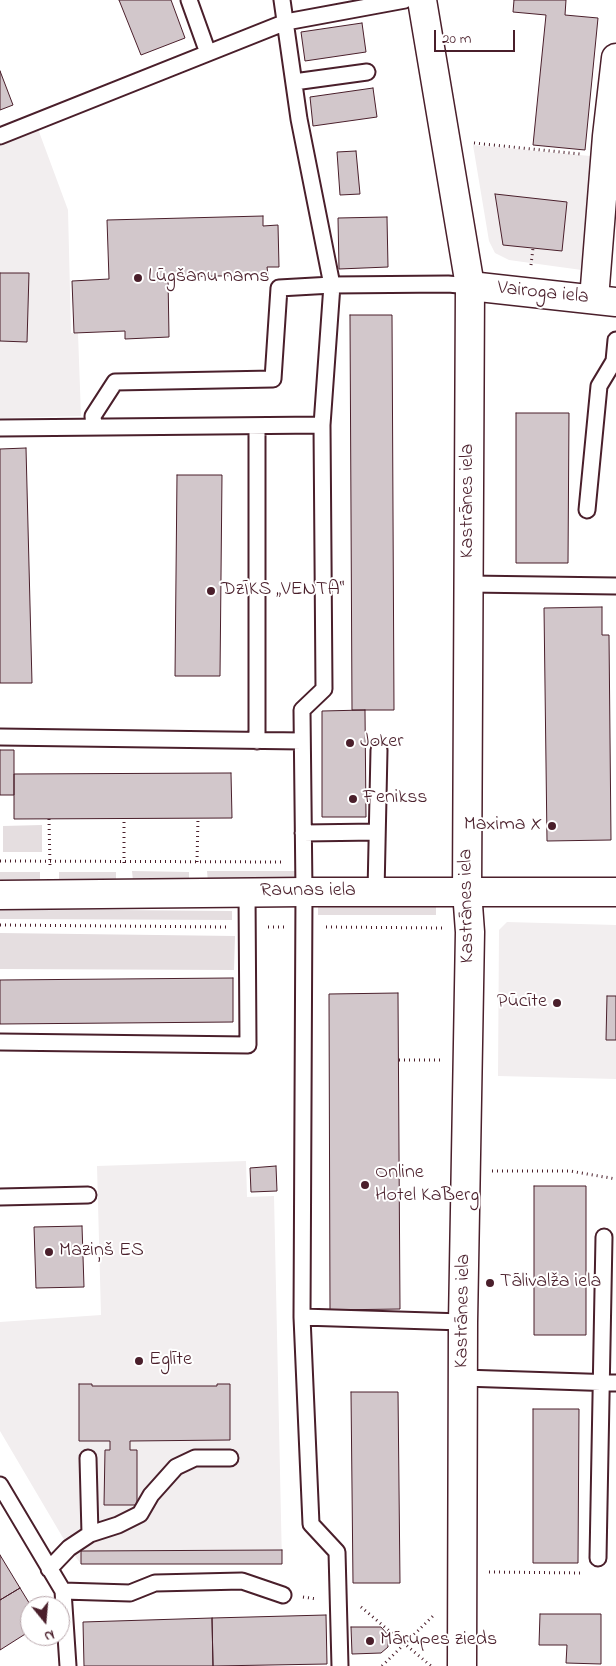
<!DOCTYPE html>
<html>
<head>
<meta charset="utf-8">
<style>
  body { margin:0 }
  #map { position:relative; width:616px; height:1666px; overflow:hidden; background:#fff; font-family:"Indie Flower",sans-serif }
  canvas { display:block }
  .north { position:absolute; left:20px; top:1596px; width:50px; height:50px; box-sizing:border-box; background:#fff; border:1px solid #b7a5aa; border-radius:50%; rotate:163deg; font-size:14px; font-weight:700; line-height:20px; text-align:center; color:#4a1f2b }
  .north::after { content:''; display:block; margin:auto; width:18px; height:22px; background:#4a1f2b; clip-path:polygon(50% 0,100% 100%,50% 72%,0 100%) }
  .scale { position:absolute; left:434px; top:30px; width:81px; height:22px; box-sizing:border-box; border:2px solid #4a1f2b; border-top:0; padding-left:6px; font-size:15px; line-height:18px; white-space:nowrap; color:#4a1f2b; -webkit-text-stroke:4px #fff; paint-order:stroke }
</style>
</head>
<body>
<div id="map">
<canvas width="616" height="1666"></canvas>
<div class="north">N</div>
<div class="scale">20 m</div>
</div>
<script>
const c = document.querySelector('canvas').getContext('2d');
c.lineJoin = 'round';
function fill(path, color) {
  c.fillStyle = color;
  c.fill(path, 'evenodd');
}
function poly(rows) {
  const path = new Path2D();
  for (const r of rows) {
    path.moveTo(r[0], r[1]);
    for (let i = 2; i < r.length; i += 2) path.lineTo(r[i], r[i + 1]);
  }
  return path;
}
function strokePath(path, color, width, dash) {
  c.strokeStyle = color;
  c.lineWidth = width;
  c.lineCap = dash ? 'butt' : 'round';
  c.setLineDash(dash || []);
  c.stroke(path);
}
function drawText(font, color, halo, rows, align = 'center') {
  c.font = font + ' "Indie Flower",sans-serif';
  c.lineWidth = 4;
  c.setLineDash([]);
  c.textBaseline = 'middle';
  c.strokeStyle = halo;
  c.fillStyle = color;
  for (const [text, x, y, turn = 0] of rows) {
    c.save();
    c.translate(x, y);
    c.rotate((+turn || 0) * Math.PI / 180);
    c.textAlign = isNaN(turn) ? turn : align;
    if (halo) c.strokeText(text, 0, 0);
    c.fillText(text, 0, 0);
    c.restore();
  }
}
fill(poly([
  [38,129,68,210,71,333,78,333,81,416,0,418,0,143],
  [473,145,601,157,589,271,509,260,495,253,489,241],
  [507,922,616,925,616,1079,498,1076,499,930],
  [246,1161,247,1197,274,1196,282,1564,81,1564,69,1548,0,1431,0,1322,101,1315,97,1166]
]), '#f2eeef');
fill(poly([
  [42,825,42,852,3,852,3,826],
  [132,871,189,872,189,882,133,881],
  [207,871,296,871,296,881,208,882],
  [0,872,40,872,40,883,0,883],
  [59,872,116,872,116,883,59,882],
  [318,905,436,905,436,915,318,915],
  [0,909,232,911,232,920,0,919],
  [0,933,235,936,234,970,0,969]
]), '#e5dee0');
const building = poly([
  [119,0,171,0,185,38,141,55,119,0],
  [514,0,566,0,565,15,598,18,585,150,533,145,546,15,513,12,514,0],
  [362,23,366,52,305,61,301,32,362,23],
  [0,71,13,105,0,110,0,71],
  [373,88,377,117,313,126,310,97,373,88],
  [356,151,360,194,340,195,337,152,356,151],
  [495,194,567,202,562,251,503,245,495,194],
  [263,216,263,226,278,225,279,267,267,267,268,275,168,277,169,337,125,339,125,331,74,333,72,281,109,279,107,220,263,216],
  [387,217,388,267,339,269,338,218,387,217],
  [0,273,29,273,27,342,0,341,0,273],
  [350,315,392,315,394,710,352,710,350,315],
  [516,413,569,413,568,563,516,563,516,413],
  [26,448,32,683,0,683,0,449,26,448],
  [177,475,222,475,220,676,175,676,177,475],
  [602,607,602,635,609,635,611,840,547,841,544,608,602,607],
  [365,710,366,817,322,817,322,711,365,710],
  [0,750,14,750,14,795,0,795,0,750],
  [231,773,232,818,14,819,14,774,231,773],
  [233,978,233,1022,0,1024,0,980,233,978],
  [398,993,400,1309,330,1310,329,994,398,993],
  [607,996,616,996,616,1040,606,1040,607,996],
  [276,1166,277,1191,251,1192,250,1168,276,1166],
  [534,1186,586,1186,586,1335,534,1335,534,1186],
  [82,1226,84,1287,36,1288,34,1227,82,1226],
  [79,1384,92,1384,92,1386,217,1386,217,1384,230,1384,230,1440,130,1441,130,1450,137,1450,137,1505,104,1505,105,1450,110,1450,110,1441,79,1441,79,1384],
  [351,1392,398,1392,400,1583,353,1583,351,1392],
  [533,1409,579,1409,578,1563,533,1563,533,1409],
  [282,1550,282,1564,81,1564,81,1551,282,1550],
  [0,1555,20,1588,0,1600,0,1555],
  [20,1588,31,1606,30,1606,30,1631,0,1650,0,1600,20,1588],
  [540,1614,601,1614,601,1664,566,1663,567,1645,539,1645,540,1614],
  [326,1615,327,1664,213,1666,212,1618,326,1615],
  [212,1618,213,1666,84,1666,83,1622,212,1618],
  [351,1627,381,1627,388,1635,388,1647,381,1653,352,1654,351,1627]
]);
fill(building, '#d2c7cb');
strokePath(building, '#4a1f2b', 1);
const service = poly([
  [189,0,208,53],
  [282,0,299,119,332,285,322,425,324,689,302,710,304,892,302,1317,311,1524,337,1552,340,1666],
  [294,82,367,72],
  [0,136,286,22,405,0],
  [94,427,93,416,115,382,273,379,279,288,332,285,448,284,470,286],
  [0,428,322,425],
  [587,510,599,386,614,361,616,340],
  [469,584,616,586],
  [0,737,302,741],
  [257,741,257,426],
  [303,833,377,832],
  [376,892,379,750],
  [0,1042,248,1045,247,893],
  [0,1197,88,1195],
  [302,1317,463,1322],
  [463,1378,616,1383],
  [0,1485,63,1591,68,1666],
  [90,1534,118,1525,140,1514,151,1495,176,1467,195,1458,230,1458],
  [598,1558,604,1237],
  [49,1569,69,1548,90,1534,88,1458],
  [63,1591,130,1593,155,1583,242,1581,283,1595]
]);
const minor = poly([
  [470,286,616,302],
  [594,299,607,136,616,58],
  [0,895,304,892,616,892]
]);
const tertiary = poly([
  [422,0,470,286,467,891,470,932,463,1322,462,1666]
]);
strokePath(service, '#4a1f2b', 19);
strokePath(minor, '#4a1f2b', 31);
strokePath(tertiary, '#4a1f2b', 31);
strokePath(poly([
  [474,143,580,154],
  [531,265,533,248],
  [49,819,50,868],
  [0,861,282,862],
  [197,862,198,818],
  [124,863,124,818],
  [0,925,227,927],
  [268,927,284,927],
  [326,927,442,928],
  [399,1060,441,1060],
  [492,1171,570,1171,616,1179],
  [489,1572,583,1573],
  [303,1597,317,1599],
  [361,1607,431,1666],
  [382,1666,434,1615]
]), '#4a1f2b', 3, [1, 4]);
strokePath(service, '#fff', 15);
strokePath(minor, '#fff', 28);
strokePath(tertiary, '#fff', 28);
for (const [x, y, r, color] of [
  [138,278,5,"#4a1f2b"],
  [211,591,5,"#4a1f2b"],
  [350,743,5,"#4a1f2b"],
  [353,799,5,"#4a1f2b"],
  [552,826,5,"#4a1f2b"],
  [557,1003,5,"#4a1f2b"],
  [365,1185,5,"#4a1f2b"],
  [49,1252,5,"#4a1f2b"],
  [490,1283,5,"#4a1f2b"],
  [139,1361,5,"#4a1f2b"],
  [370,1641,5,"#4a1f2b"]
]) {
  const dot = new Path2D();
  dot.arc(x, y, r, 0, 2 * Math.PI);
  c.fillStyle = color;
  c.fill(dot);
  strokePath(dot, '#fff', 2);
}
drawText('20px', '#4a1f2b', '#fff', [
  ["Lūgšanu nams",148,278],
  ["DzĪKS „VENTA“",221,591],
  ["Joker",360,743],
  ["Fenikss",363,799],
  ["Maxima X",542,826,"right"],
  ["Pūcīte",547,1003,"right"],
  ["Online",375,1174],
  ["Hotel KaBerg",375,1197],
  ["Maziņš ES",59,1252],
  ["Tālivalža iela",500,1283],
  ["Eglīte",149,1361],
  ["Mārupes zieds",380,1641]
], 'left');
drawText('20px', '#4a1f2b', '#fff', [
  ["Vairoga iela",543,294,6],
  ["Kastrānes iela",469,501,-90],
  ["Raunas iela",308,892],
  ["Kastrānes iela",468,906,-91],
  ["Kastrānes iela",464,1311,-89]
]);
</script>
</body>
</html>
